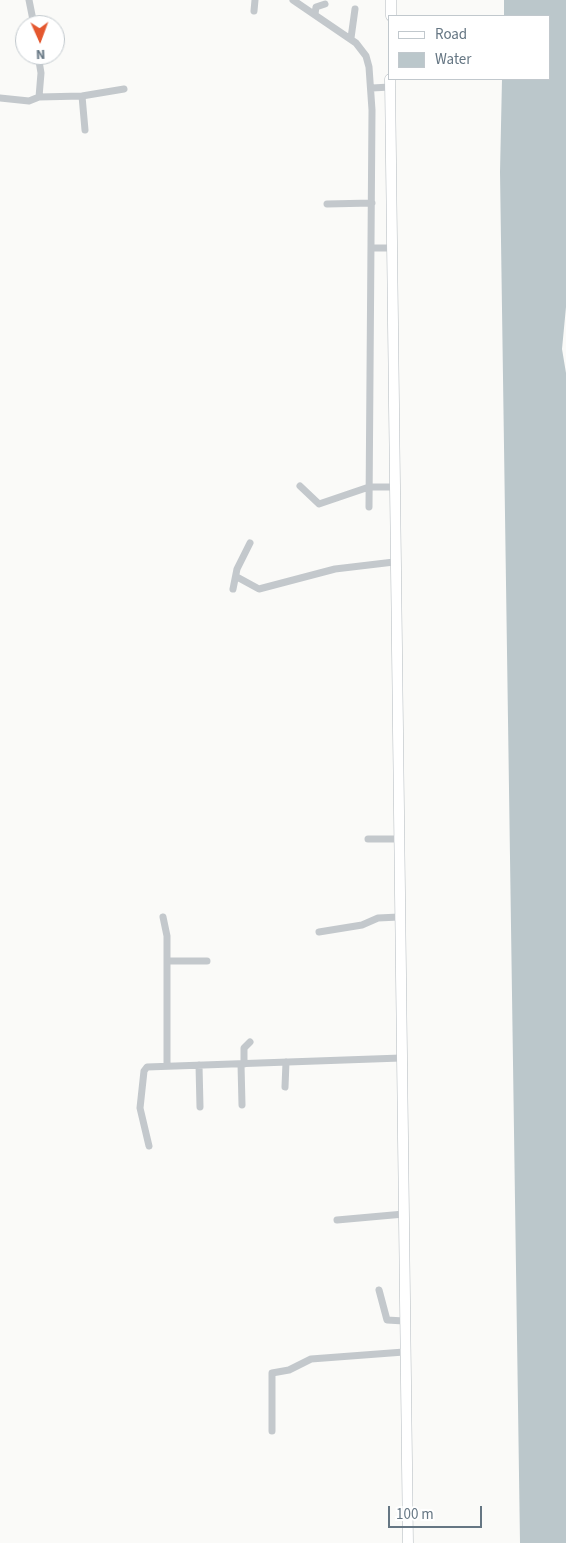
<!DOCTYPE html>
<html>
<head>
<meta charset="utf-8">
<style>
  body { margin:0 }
  #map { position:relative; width:566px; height:1543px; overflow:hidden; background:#fafaf8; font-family:"Source Sans 3",sans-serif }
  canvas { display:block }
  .legend { position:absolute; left:388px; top:15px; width:162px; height:65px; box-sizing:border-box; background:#fff; border:1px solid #c1c8cd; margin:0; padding:6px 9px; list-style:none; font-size:15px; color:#657683 }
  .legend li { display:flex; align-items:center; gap:10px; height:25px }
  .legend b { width:25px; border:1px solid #c1c8cd }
  .north { position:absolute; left:15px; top:15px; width:50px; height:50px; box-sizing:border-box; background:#fff; border:1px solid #c1c8cd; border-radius:50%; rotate:178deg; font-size:14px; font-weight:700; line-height:20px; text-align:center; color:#657683 }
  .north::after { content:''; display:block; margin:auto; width:18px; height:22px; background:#e4572e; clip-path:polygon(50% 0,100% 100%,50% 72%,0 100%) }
  .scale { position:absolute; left:388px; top:1506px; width:94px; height:22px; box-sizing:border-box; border:2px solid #657683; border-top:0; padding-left:6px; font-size:15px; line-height:18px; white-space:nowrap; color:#657683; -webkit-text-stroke:4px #fff; paint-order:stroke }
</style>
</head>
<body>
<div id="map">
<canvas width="566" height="1543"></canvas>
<ul class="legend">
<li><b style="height:6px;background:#fff"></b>Road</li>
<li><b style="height:14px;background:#bbc7cb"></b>Water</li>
</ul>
<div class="north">N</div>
<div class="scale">100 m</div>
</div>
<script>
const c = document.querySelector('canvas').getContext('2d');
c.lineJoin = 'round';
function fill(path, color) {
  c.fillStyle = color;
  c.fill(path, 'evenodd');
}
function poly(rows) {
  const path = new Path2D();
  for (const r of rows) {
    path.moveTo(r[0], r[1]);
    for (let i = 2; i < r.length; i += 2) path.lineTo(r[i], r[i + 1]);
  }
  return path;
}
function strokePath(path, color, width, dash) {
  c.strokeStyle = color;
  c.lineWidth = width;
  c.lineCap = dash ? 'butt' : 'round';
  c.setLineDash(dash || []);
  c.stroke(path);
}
fill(poly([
  [504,0,566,0,566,307,562,349,566,373,566,1543,520,1543,500,172,502,79,550,79,550,16,504,16]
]), '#bbc7cb');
const secondary = poly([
  [391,16,391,0],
  [390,79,408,1543]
]);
strokePath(secondary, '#b3babf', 11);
strokePath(poly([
  [29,0,34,25],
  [293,0,356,43,366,56,369,67,372,110,369,507],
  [254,11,255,0],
  [315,14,316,7,325,4],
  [351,38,355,9],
  [372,88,390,87],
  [82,96,85,130],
  [39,97,82,96,124,89],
  [0,98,29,101,39,97,41,73,38,55],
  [327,204,372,203],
  [371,248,391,248],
  [300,486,319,504,369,487,393,487],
  [237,577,259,589,335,569,394,562],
  [233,589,237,569,250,543],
  [368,839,398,839],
  [163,917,167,936,167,1066],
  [319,932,362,925,378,918,399,917],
  [167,961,207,961],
  [241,1064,242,1105],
  [244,1064,244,1048,250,1042],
  [199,1065,200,1107],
  [285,1087,286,1062],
  [149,1146,140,1108,144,1071,147,1067,401,1058],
  [337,1220,404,1214],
  [379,1290,387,1320,404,1321],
  [272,1431,272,1373,289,1370,311,1359,404,1352]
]), '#c3c8cc', 7);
strokePath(secondary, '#fff', 10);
</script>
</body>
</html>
